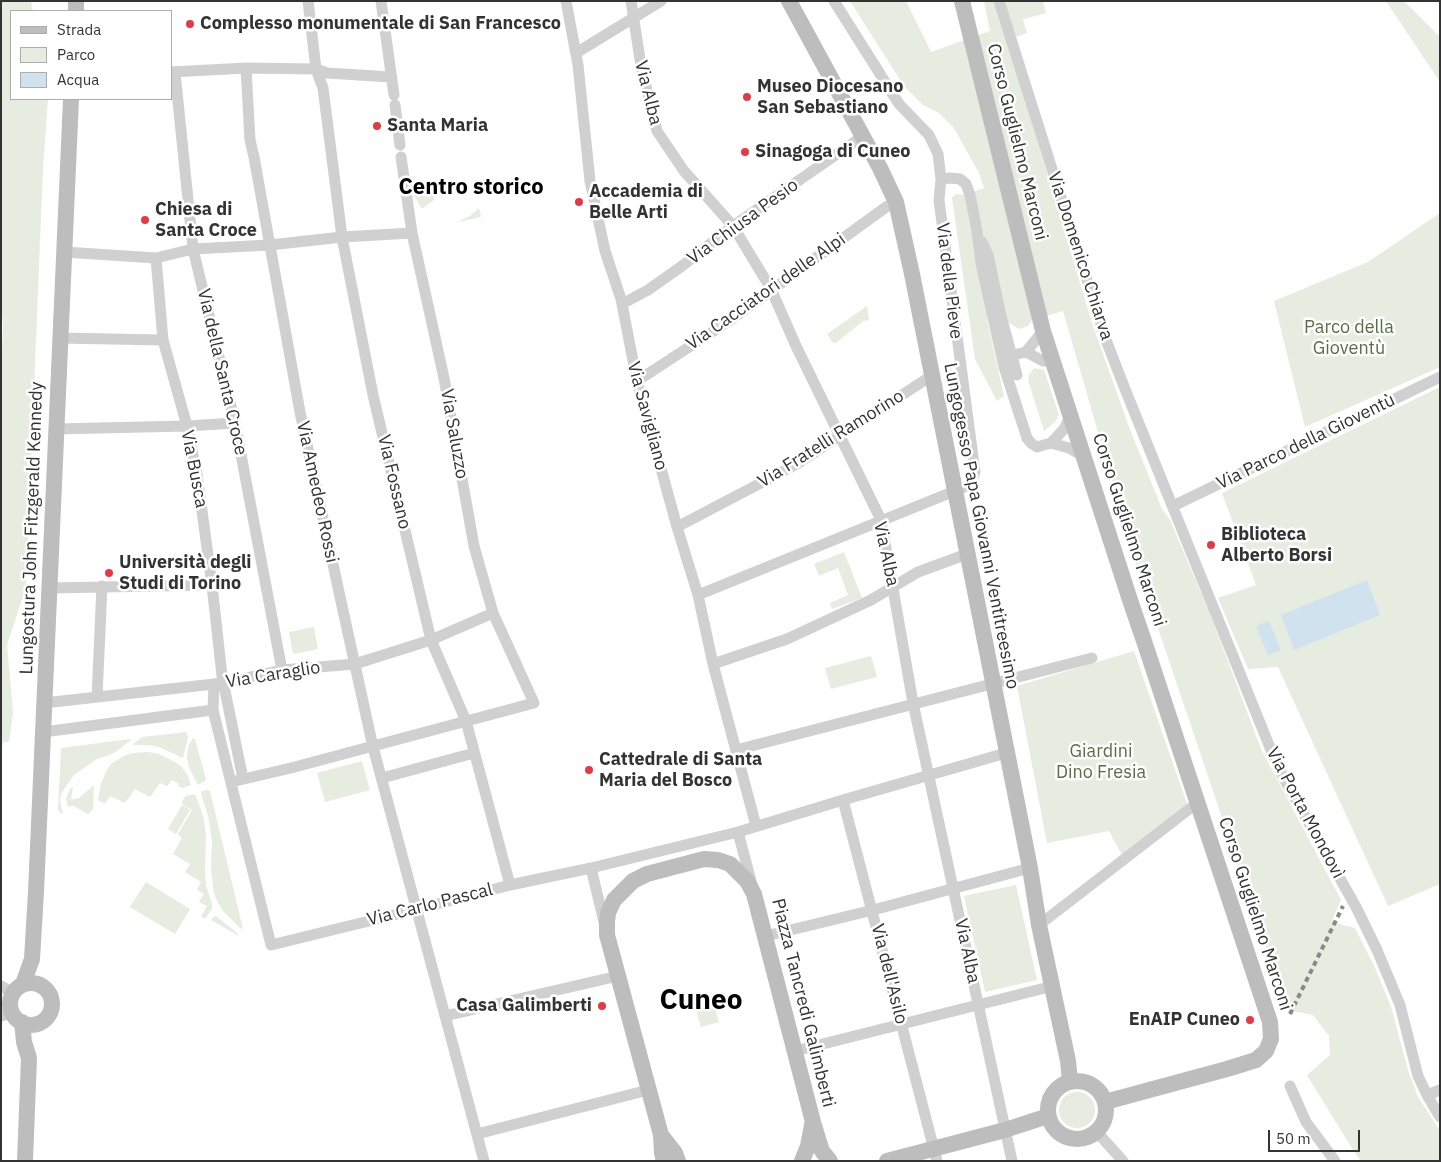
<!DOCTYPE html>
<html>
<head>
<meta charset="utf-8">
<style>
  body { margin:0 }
  #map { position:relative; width:1441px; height:1162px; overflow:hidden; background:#fff; font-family:"IBM Plex Sans",sans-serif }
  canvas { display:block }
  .frame { position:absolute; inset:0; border:2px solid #333; pointer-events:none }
  .legend { position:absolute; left:10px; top:10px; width:162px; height:90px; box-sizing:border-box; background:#fff; border:1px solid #adadad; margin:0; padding:6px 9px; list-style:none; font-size:15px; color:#333 }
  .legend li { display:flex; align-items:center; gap:10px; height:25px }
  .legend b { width:25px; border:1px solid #adadad }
  .scale { position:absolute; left:1268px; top:1130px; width:92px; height:22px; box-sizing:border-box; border:2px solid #333; border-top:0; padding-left:6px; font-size:15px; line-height:18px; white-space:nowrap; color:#333; -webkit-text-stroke:4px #fff; paint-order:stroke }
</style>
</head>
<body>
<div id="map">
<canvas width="1441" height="1162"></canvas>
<div class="frame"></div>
<ul class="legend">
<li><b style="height:6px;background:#bdbdbd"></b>Strada</li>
<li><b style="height:14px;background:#e6ecdf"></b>Parco</li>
<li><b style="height:14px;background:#cfe2ee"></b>Acqua</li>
</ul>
<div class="scale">50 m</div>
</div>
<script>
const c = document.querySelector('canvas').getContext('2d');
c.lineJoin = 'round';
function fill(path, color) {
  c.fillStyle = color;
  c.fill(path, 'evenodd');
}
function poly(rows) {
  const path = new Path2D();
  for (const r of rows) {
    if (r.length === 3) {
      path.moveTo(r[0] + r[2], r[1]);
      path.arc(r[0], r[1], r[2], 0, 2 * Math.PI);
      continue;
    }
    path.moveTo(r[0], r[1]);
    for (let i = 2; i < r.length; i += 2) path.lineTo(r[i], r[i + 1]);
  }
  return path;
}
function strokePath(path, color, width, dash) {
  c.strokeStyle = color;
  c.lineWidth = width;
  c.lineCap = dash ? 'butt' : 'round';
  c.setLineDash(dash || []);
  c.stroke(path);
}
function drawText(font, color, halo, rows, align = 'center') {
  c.font = font + ' "IBM Plex Sans",sans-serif';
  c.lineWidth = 5;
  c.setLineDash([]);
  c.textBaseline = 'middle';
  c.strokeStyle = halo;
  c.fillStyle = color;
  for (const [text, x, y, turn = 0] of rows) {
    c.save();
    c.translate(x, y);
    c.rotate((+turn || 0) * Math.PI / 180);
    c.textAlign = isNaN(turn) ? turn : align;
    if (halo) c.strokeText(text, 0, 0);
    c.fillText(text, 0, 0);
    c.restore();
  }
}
fill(poly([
  [1,1,31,1,33,11,11,11,11,99,48,99,43,168,26,587,7,645,13,713,9,742,3,742,1,755,1,372,3,325,1,301],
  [850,1,906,1,931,52,990,31,984,1,1043,1,1046,13,1023,19,1027,33,1007,40,1092,323,1129,427,1162,509,1170,520,1210,614,1261,749,1341,900,1332,920,1342,925,1355,928,1375,968,1391,1007,1408,1070,1418,1097,1440,1131,1440,1161,1361,1161,1353,1150,1307,1075,1330,1055,1329,1036,1313,1015,1287,1010,1135,560,1063,311,1032,320,1028,326,1019,329,1009,323,1006,316,987,319,1004,396,997,401,975,359,952,198,956,194,964,195,984,188,979,173,954,128,939,113,923,105,904,86],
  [1386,1,1404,1,1440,37,1440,82],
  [429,192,435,199,422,209,414,195],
  [479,208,481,217,458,222,470,216],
  [1440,213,1440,367,1305,427,1274,301,1368,262],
  [867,306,869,320,863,321,836,343,833,343,827,334],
  [1034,368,1044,370,1059,415,1055,422,1044,431,1028,380,1029,375],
  [1440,387,1440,884,1388,906,1278,667,1248,669,1218,598,1256,585,1222,493],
  [844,552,862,598,832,609,830,603,848,595,838,568,819,576,814,564],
  [314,627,318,649,293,654,289,632],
  [1134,651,1187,804,1123,857,1109,831,1047,843,1017,686],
  [871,656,877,677,831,689,825,668],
  [186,732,188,737,183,758,159,747,148,745,133,745,133,744,142,737],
  [193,738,195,739,206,780,198,785,189,767,187,759,188,747],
  [130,739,131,740,114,753,95,760,73,776,61,794,60,802,63,813,62,814,58,810,61,748],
  [148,752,159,754,175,762,182,767,188,776,191,785,182,788,178,786,179,784,172,780,167,786,160,783,150,797,135,789,125,803,110,796,105,804,98,800,101,783,107,770,111,764,124,756,133,753],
  [362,761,370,790,325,802,317,773],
  [94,785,93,809,88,814,72,805,70,807,68,806,66,799,70,789,73,787,71,799,74,799,79,798],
  [208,790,210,791,243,929,240,928,223,911,216,899,213,888,211,867,212,840,208,816,201,794,202,791],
  [195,794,203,815,206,835,205,871,206,886,212,904,212,909,205,919,201,916,207,906,199,902,204,894,197,890,201,882,185,872,190,864,173,854,182,838,178,834,192,810,183,805,182,801,186,796],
  [182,805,190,810,176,834,168,829],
  [146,882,190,909,175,934,130,907],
  [1016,885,1037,980,985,992,964,896],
  [216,916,237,933,239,936,211,920,213,917],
  [714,1005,719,1022,701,1027,696,1010],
  [1077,1110,18]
]), '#e6ecdf');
fill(poly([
  [1367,580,1380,615,1294,650,1281,615],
  [1269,621,1281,650,1268,655,1256,626]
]), '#cfe2ee');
strokePath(poly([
  [308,1,316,69,323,88,342,237,373,395,431,640,466,721,510,885],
  [381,1,394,95],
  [566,1,578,65,590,181,605,251,621,299,637,381,677,527,698,595,713,664,756,826],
  [631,1,641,66,657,131,684,171,733,226,771,289,796,346,881,520,913,703,1012,1161],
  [999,1,1106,340,1125,389,1271,750,1283,777,1356,907,1377,950,1400,1005,1418,1076,1427,1095,1440,1117],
  [576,53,661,1],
  [246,68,250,140,254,157,300,412,344,615,373,747,484,1161],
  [171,72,246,68,316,69,327,73,391,77],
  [175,72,193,249,235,423,282,670],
  [395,105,400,145],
  [941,179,950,178,960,179,966,184,970,195,977,231,981,263,1004,367,1027,438,1031,443,1037,447,1051,443,1069,448,1083,456],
  [982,242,988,255,1001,316,1017,375],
  [64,252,156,258,193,249,270,245,342,237,412,233],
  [156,258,163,340,187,426,197,474,212,585,222,676,243,779],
  [622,304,648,290,682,266,733,226,863,136],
  [60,338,163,340],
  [1026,352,1043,361,1052,361],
  [1013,355,1026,352,1043,331],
  [637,381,732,319,886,207,896,202],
  [55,429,187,426,235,423],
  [1051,443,1064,429,1070,417],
  [1173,506,1440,377],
  [677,527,797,464,931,376],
  [50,588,212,585],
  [698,595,967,486,972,480,975,472,939,200,941,179,938,154,929,135,899,104,834,1],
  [713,664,787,639,871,600,918,572,967,554],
  [214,684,213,710,271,945,418,909,510,885,591,868,738,832,843,800,1006,753],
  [97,697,102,586],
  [44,703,223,683,282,670,355,664,431,640,493,613],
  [43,732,213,710],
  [736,750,1092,658],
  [382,778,474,753],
  [231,782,291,768,534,703,493,613,474,546,444,378,412,233,401,157],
  [843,800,937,1161],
  [738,832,752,885],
  [591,868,604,922],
  [1039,925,1197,803],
  [766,936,873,910,1030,868],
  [1,986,13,993],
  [1,1016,12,1012],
  [445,1016,618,976],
  [795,1051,1053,986],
  [1290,1086,1306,1122,1335,1161],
  [1427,1095,1440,1090],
  [1096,1131,1123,1161],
  [477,1134,648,1090]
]), '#d0d0d0', 11);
strokePath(poly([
  [789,1,880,168,896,202,912,274,1030,868,1039,925,1068,1061,1070,1081],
  [962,1,1043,331,1130,600,1145,644,1270,1022,1271,1039,1266,1051,1256,1060,1227,1069,1105,1102],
  [76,11,76,1],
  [31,1004,21],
  [23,984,32,959,36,892,71,99],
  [22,1022,24,1042,29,1058,25,1161],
  [1077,1110,29],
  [661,1135,675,1153,678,1161],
  [664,1161,662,1153,661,1135,607,935,607,922,608,913,614,900,633,881,647,874,704,859,718,860,730,864,747,881,754,894,813,1122,822,1151,830,1161],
  [802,1161,808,1146,812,1125],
  [887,1161,1005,1130,1048,1116]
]), '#bdbdbd', 16);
strokePath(poly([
  [1290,1014,1343,906]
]), '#888', 4, [5, 4]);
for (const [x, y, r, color] of [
  [190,24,5,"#e63946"],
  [747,97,5,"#e63946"],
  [377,126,5,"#e63946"],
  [745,152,5,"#e63946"],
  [579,202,5,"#e63946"],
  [145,220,5,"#e63946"],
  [1211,545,5,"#e63946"],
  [109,573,5,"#e63946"],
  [589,770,5,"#e63946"],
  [602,1006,5,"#e63946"],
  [1250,1020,5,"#e63946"]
]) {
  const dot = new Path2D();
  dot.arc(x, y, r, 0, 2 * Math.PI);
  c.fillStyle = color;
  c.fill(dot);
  strokePath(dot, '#fff', 2);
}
drawText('bold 18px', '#333', '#fff', [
  ["Complesso monumentale di San Francesco",200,24],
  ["Museo Diocesano",757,87],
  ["San Sebastiano",757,108],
  ["Santa Maria",387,126],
  ["Sinagoga di Cuneo",755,152],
  ["Accademia di",589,192],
  ["Belle Arti",589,213],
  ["Chiesa di",155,210],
  ["Santa Croce",155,231],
  ["Biblioteca",1221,535],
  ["Alberto Borsi",1221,556],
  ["Università degli",119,563],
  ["Studi di Torino",119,584],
  ["Cattedrale di Santa",599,760],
  ["Maria del Bosco",599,781],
  ["Casa Galimberti",592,1006,"right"],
  ["EnAIP Cuneo",1240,1020,"right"]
], 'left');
drawText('18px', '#333', '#fff', [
  ["Via Alba",648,93,76],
  ["Corso Guglielmo Marconi",1017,142,76],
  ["Via Chiusa Pesio",743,222,-36],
  ["Via Domenico Chiarva",1080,256,72],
  ["Via della Pieve",949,281,83],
  ["Via Cacciatori delle Alpi",766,292,-35],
  ["Via della Santa Croce",222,372,77],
  ["Via Savigliano",647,416,75],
  ["Via Saluzzo",454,434,80],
  ["Via Fratelli Ramorino",831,439,-32],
  ["Via Parco della Gioventù",1306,442,-26],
  ["Via Busca",194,469,79],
  ["Via Fossano",394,482,77],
  ["Via Amedeo Rossi",317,492,78],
  ["Lungogesso Papa Giovanni Ventitreesimo",981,526,79],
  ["Lungostura John Fitzgerald Kennedy",32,528,-88],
  ["Corso Guglielmo Marconi",1129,530,72],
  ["Via Alba",886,554,78],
  ["Via Caraglio",273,675,-9],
  ["Via Porta Mondovì",1305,813,62],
  ["Via Carlo Pascal",430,905,-14],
  ["Corso Guglielmo Marconi",1255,914,72],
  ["Via Alba",967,951,78],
  ["Via dell'Asilo",889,974,76],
  ["Piazza Tancredi Galimberti",803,1003,76]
]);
drawText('18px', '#56703f', '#fff', [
  ["Parco della",1349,328],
  ["Gioventù",1349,349],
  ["Giardini",1101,752],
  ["Dino Fresia",1101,773]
]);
drawText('bold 22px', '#000', '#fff', [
  ["Centro storico",471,188]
]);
drawText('bold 28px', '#000', '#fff', [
  ["Cuneo",701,1001]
]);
</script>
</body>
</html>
